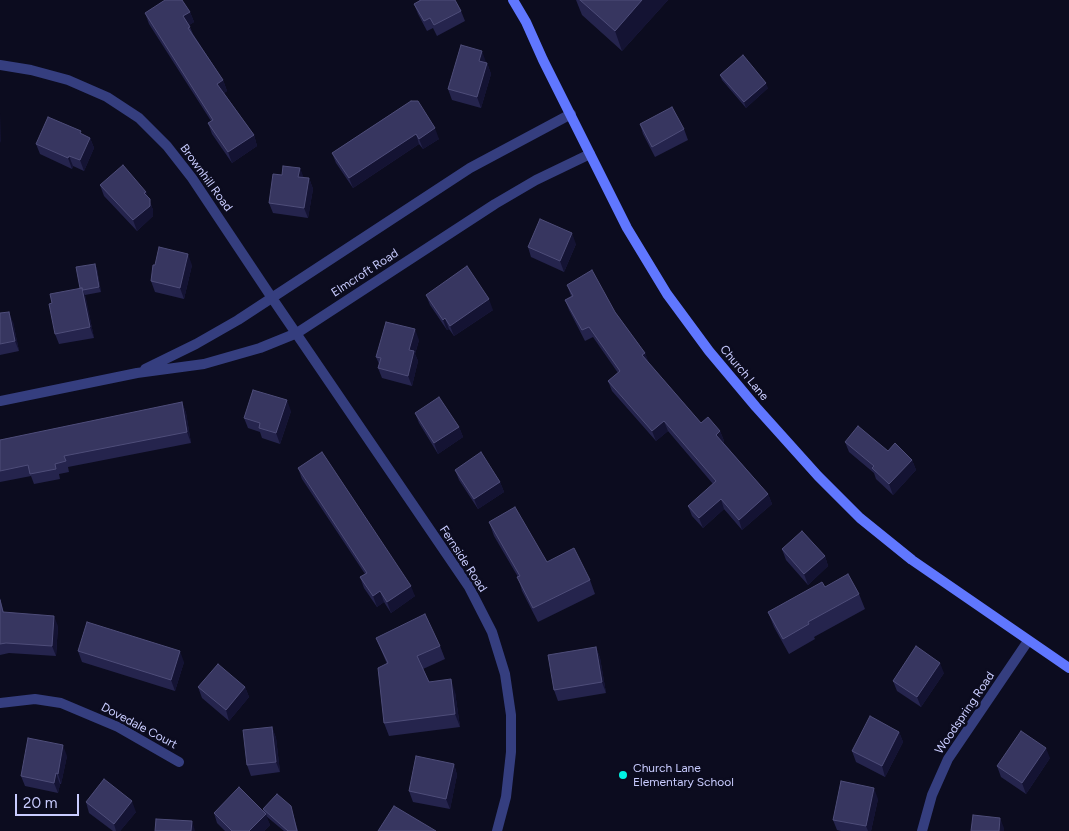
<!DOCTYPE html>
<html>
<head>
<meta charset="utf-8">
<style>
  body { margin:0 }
  #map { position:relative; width:1069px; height:831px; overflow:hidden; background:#0c0c1f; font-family:Figtree,sans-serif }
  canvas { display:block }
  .scale { position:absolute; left:15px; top:794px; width:64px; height:22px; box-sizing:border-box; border:2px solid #c9ccff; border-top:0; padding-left:6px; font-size:15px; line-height:18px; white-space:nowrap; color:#c9ccff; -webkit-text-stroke:4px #0c0c1f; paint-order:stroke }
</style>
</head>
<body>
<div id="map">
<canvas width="1069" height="831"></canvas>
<div class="scale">20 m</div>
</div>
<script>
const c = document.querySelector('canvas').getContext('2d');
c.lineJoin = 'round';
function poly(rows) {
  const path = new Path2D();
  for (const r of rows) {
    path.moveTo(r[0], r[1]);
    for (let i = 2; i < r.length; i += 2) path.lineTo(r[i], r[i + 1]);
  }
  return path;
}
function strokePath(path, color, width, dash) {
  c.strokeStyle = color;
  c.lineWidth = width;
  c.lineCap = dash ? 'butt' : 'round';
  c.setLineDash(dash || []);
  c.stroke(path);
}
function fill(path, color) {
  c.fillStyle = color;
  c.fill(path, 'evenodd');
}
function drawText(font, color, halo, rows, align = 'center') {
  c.font = font + ' Figtree,sans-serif';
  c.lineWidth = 5;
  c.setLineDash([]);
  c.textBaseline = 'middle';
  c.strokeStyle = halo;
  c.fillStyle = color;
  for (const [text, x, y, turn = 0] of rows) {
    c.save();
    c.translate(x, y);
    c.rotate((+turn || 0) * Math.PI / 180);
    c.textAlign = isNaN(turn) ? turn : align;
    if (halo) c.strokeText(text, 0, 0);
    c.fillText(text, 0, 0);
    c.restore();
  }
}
strokePath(poly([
  [0,65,31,70,68,80,107,97,139,118,167,146,192,178,272,298,469,587,492,632,505,674,511,715,511,752,506,797,497,831],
  [145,369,196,344,238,320,470,168,571,114],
  [0,401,137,373,204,364,260,348,297,333,495,204,536,180,590,154],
  [0,703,35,699,61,703,118,727,179,762],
  [922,831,932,795,948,759,1028,641]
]), '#353e7f', 10);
strokePath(poly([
  [513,0,526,22,543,60,627,228,667,294,709,351,756,407,818,476,860,518,912,560,1069,668]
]), '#6077ff', 10);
fill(poly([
  [419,0,455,0,461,11,465,21,437,36,433,28,427,31,418,14,414,4,419,1],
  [576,0,668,0,622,51,582,15],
  [190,12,194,22,189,25,193,34,223,80,227,91,224,93,254,135,257,146,232,163,212,134,208,123,211,121,149,24,145,13],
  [486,62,485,63,487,63,491,74,481,108,452,100,448,89],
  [720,75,768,88,746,108,722,80],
  [411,101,439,139,423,149,419,144,353,188,336,163,332,153],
  [640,124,684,129,688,140,655,157,643,134],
  [82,134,90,138,94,148,84,171,73,166,72,169,40,154,36,144],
  [300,168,303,178,309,178,313,189,308,218,273,213,269,203,282,175],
  [100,185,146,192,153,210,153,216,137,231,104,196],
  [576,244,564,272,531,257,528,247],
  [95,264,97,269,101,292,85,295,94,338,59,344,55,334,52,303,80,288],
  [192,265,184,299,155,292,151,281],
  [567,285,615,312,645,353,648,362,701,423,720,431,724,441,723,442,768,494,772,504,742,530,724,509,703,528,692,516,688,506,713,484,668,431,656,441,612,391,608,381,618,373,593,337,585,341,569,310,565,300,571,296],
  [426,295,493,310,454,336,449,329,447,330,430,305],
  [0,313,13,322,19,351,0,355],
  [419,340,415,354,418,361,412,386,382,378,378,368,379,364,376,357],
  [182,402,186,413,191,443,68,467,69,472,59,474,60,479,34,484,31,476,0,482,0,440],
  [291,411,280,444,262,438,260,432,248,428,244,418],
  [415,413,459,427,463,437,438,454,419,423],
  [845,442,888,451,912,460,916,470,893,495,876,479,874,473,849,452],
  [298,468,415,596,391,613,384,602,377,607,364,588,360,577,365,574,302,479],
  [455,470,500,482,504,492,478,509,459,480],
  [489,522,547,562,590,580,595,594,538,622,522,591,518,577,494,536],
  [782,549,825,556,828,566,808,585,786,560],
  [825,587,859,594,865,609,814,637,815,639,789,654,774,627,768,612],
  [0,598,4,613,58,626,56,656,9,653,0,655],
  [376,638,440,646,445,659,423,669,429,682,455,692,460,727,389,736,384,723,387,664],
  [596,647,600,658,606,693,558,701,554,690],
  [78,651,184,662,175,691,82,662],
  [944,673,921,707,897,691,893,681],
  [198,687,245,687,249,697,229,721,202,698],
  [272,727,276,738,280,772,251,776,247,765],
  [899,732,903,742,885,777,856,762,852,751],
  [67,756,61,784,60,784,58,793,25,786,21,776],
  [1050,758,1026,794,1001,777,997,766],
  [454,764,457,775,450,809,413,802,409,791],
  [878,799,871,831,841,831,837,830,833,820],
  [86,802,136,812,120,831,113,831,89,813],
  [263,809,292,811,298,831,284,831,266,816,270,825,264,831,225,831,217,823,214,813,264,813]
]), '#25244d');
fill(poly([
  [642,0,668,0,622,51,615,31],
  [190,12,194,22,187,27,183,16],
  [482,51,486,62,483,72,479,61],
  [487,63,491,74,481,108,477,97],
  [223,80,227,91,221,95,217,84],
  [766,83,768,88,746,108,744,102],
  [0,113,1,143,0,141],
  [435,128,439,139,423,149,419,139],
  [416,134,419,144,353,188,349,178],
  [254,135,257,146,232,163,228,152],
  [90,138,94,148,84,171,80,160],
  [69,156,73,166,72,169,68,158],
  [300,168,304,178,298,177],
  [309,178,313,189,308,218,304,208],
  [146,192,153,210,153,216,137,231,133,220,144,193],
  [572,233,576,244,564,272,560,261],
  [188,254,192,265,184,299,180,288],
  [95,264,97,269,101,292,99,287],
  [82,288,86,298,94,338,90,327],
  [489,299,493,310,454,336,450,326],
  [9,312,13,322,19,351,15,341],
  [445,318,449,329,447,330,443,320],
  [415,329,419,340,415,354,418,361,412,386,408,376,409,350],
  [645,353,649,363,642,355],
  [287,400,291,411,280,444,276,433],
  [182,402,186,413,191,443,187,432],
  [664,421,668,431,656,441,652,431],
  [459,427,463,437,438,454,434,443],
  [720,431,724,441,720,445,716,435],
  [912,460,916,470,893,495,889,484],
  [500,482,504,492,478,509,474,499],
  [768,494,772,504,742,530,739,520],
  [721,499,724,509,703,528,699,518],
  [825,556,828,566,808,585,804,574],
  [411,586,415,596,391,613,387,602],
  [380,591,384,602,377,607,373,596],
  [54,616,58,626,56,656,52,646],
  [596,647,600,658,606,693,602,682],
  [180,651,184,662,175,691,171,680],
  [940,663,944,673,921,707,917,697],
  [451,679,455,692,460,727,455,714],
  [245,687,249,697,229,721,226,710],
  [272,727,276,738,280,772,276,762],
  [899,732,903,742,885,777,882,766],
  [63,745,67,756,61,784,58,774],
  [1046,748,1050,758,1026,794,1022,783],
  [454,764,457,775,450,809,446,799],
  [56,773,60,784,58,793,54,783],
  [874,788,878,799,871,831,868,831,866,826],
  [132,801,136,812,120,831,116,831,114,824],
  [266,814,270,825,264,831,249,831],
  [1000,818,1004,828,1004,831,999,831],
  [192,821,195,831,191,831]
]), '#141333');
const building = poly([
  [165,0,182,0,190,12,183,16,190,27,188,28,223,80,217,84,254,135,228,152,208,123,213,120,145,13,165,0],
  [421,0,455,0,461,11,434,25,430,18,424,21,414,4,421,0],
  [580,0,642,0,615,31,580,0],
  [461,45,482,51,479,61,487,63,477,97,448,89,461,45],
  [743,55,766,83,744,102,720,75,743,55],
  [411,101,418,101,435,128,419,139,416,134,349,178,332,153,411,101],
  [672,107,684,129,652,147,640,124,672,107],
  [48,117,81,131,80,133,90,138,80,160,69,156,68,158,36,144,48,117],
  [123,165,146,192,144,193,150,199,150,206,133,220,100,185,123,165],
  [283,166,300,168,298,177,309,178,304,208,269,203,273,174,282,175,283,166],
  [540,219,572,233,560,261,528,247,540,219],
  [159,247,188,254,180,288,151,281,153,265,155,265,159,247],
  [95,264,99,287,83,290,82,288,80,288,76,267,95,264],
  [467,266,489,299,450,326,445,318,443,320,426,295,467,266],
  [592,270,615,312,645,353,642,355,701,423,708,417,720,431,716,435,768,494,739,520,721,499,699,518,688,506,716,481,664,421,652,431,608,381,620,371,589,327,582,330,565,300,573,296,567,285,592,270],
  [82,288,90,327,55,334,49,304,52,303,50,294,82,288],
  [9,312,15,341,0,344,0,313,9,312],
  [386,322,415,329,409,350,414,351,408,376,378,368,381,358,376,357,386,322],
  [253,390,287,400,276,433,259,428,260,423,244,418,253,390],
  [439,397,459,427,434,443,415,413,439,397],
  [182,402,187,432,64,456,66,461,55,464,56,469,30,474,28,465,0,471,0,440,182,402],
  [858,426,888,451,895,443,912,460,889,484,872,468,874,466,845,442,858,426],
  [322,452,411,586,387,602,380,591,373,596,360,577,367,573,298,468,322,452],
  [481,452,500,482,474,499,455,470,481,452],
  [515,507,547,562,574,548,590,580,533,608,517,577,520,576,489,522,515,507],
  [802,531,825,556,804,574,782,549,802,531],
  [848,574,859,594,808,622,809,624,783,639,768,612,822,582,825,587,848,574],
  [0,600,3,612,54,616,52,646,6,643,0,644,0,600],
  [425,614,440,646,417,656,429,682,451,679,455,714,384,723,378,668,388,663,376,638,425,614],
  [87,622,180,651,171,680,78,651,87,622],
  [916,646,940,663,917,697,893,681,916,646],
  [596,647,602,682,554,690,548,655,596,647],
  [218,664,245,687,226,710,198,687,218,664],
  [870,716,899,732,882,766,852,751,870,716],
  [272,727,276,762,247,765,243,730,272,727],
  [1021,731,1046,748,1022,783,997,766,1021,731],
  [28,738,63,745,58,774,56,773,54,783,21,776,28,738],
  [416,756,454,764,446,799,409,791,416,756],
  [104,779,132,801,114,824,86,802,104,779],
  [841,781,874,788,866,826,833,820,841,781],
  [239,787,266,814,249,831,232,831,214,813,239,787],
  [277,794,291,806,297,831,288,831,263,809,277,794],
  [394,806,436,831,378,831,394,806],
  [973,815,1000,818,999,831,971,831,973,815],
  [156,819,192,821,191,831,155,831,156,819]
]);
fill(building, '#373660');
strokePath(building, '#4e4d79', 1);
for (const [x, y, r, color] of [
  [623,775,5,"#00f4e4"]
]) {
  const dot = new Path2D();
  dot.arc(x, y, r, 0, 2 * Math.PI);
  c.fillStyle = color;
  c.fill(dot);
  strokePath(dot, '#0c0c1f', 2);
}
drawText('12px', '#c9ccff', '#0c0c1f', [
  ["Brownhill Road",206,178,54],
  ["Elmcroft Road",365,273,-33],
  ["Church Lane",744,373,50],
  ["Fernside Road",463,559,57],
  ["Woodspring Road",965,713,-56],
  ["Dovedale Court",139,726,28]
]);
drawText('12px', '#c9ccff', '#0c0c1f', [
  ["Church Lane",633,768],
  ["Elementary School",633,782]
], 'left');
</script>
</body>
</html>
